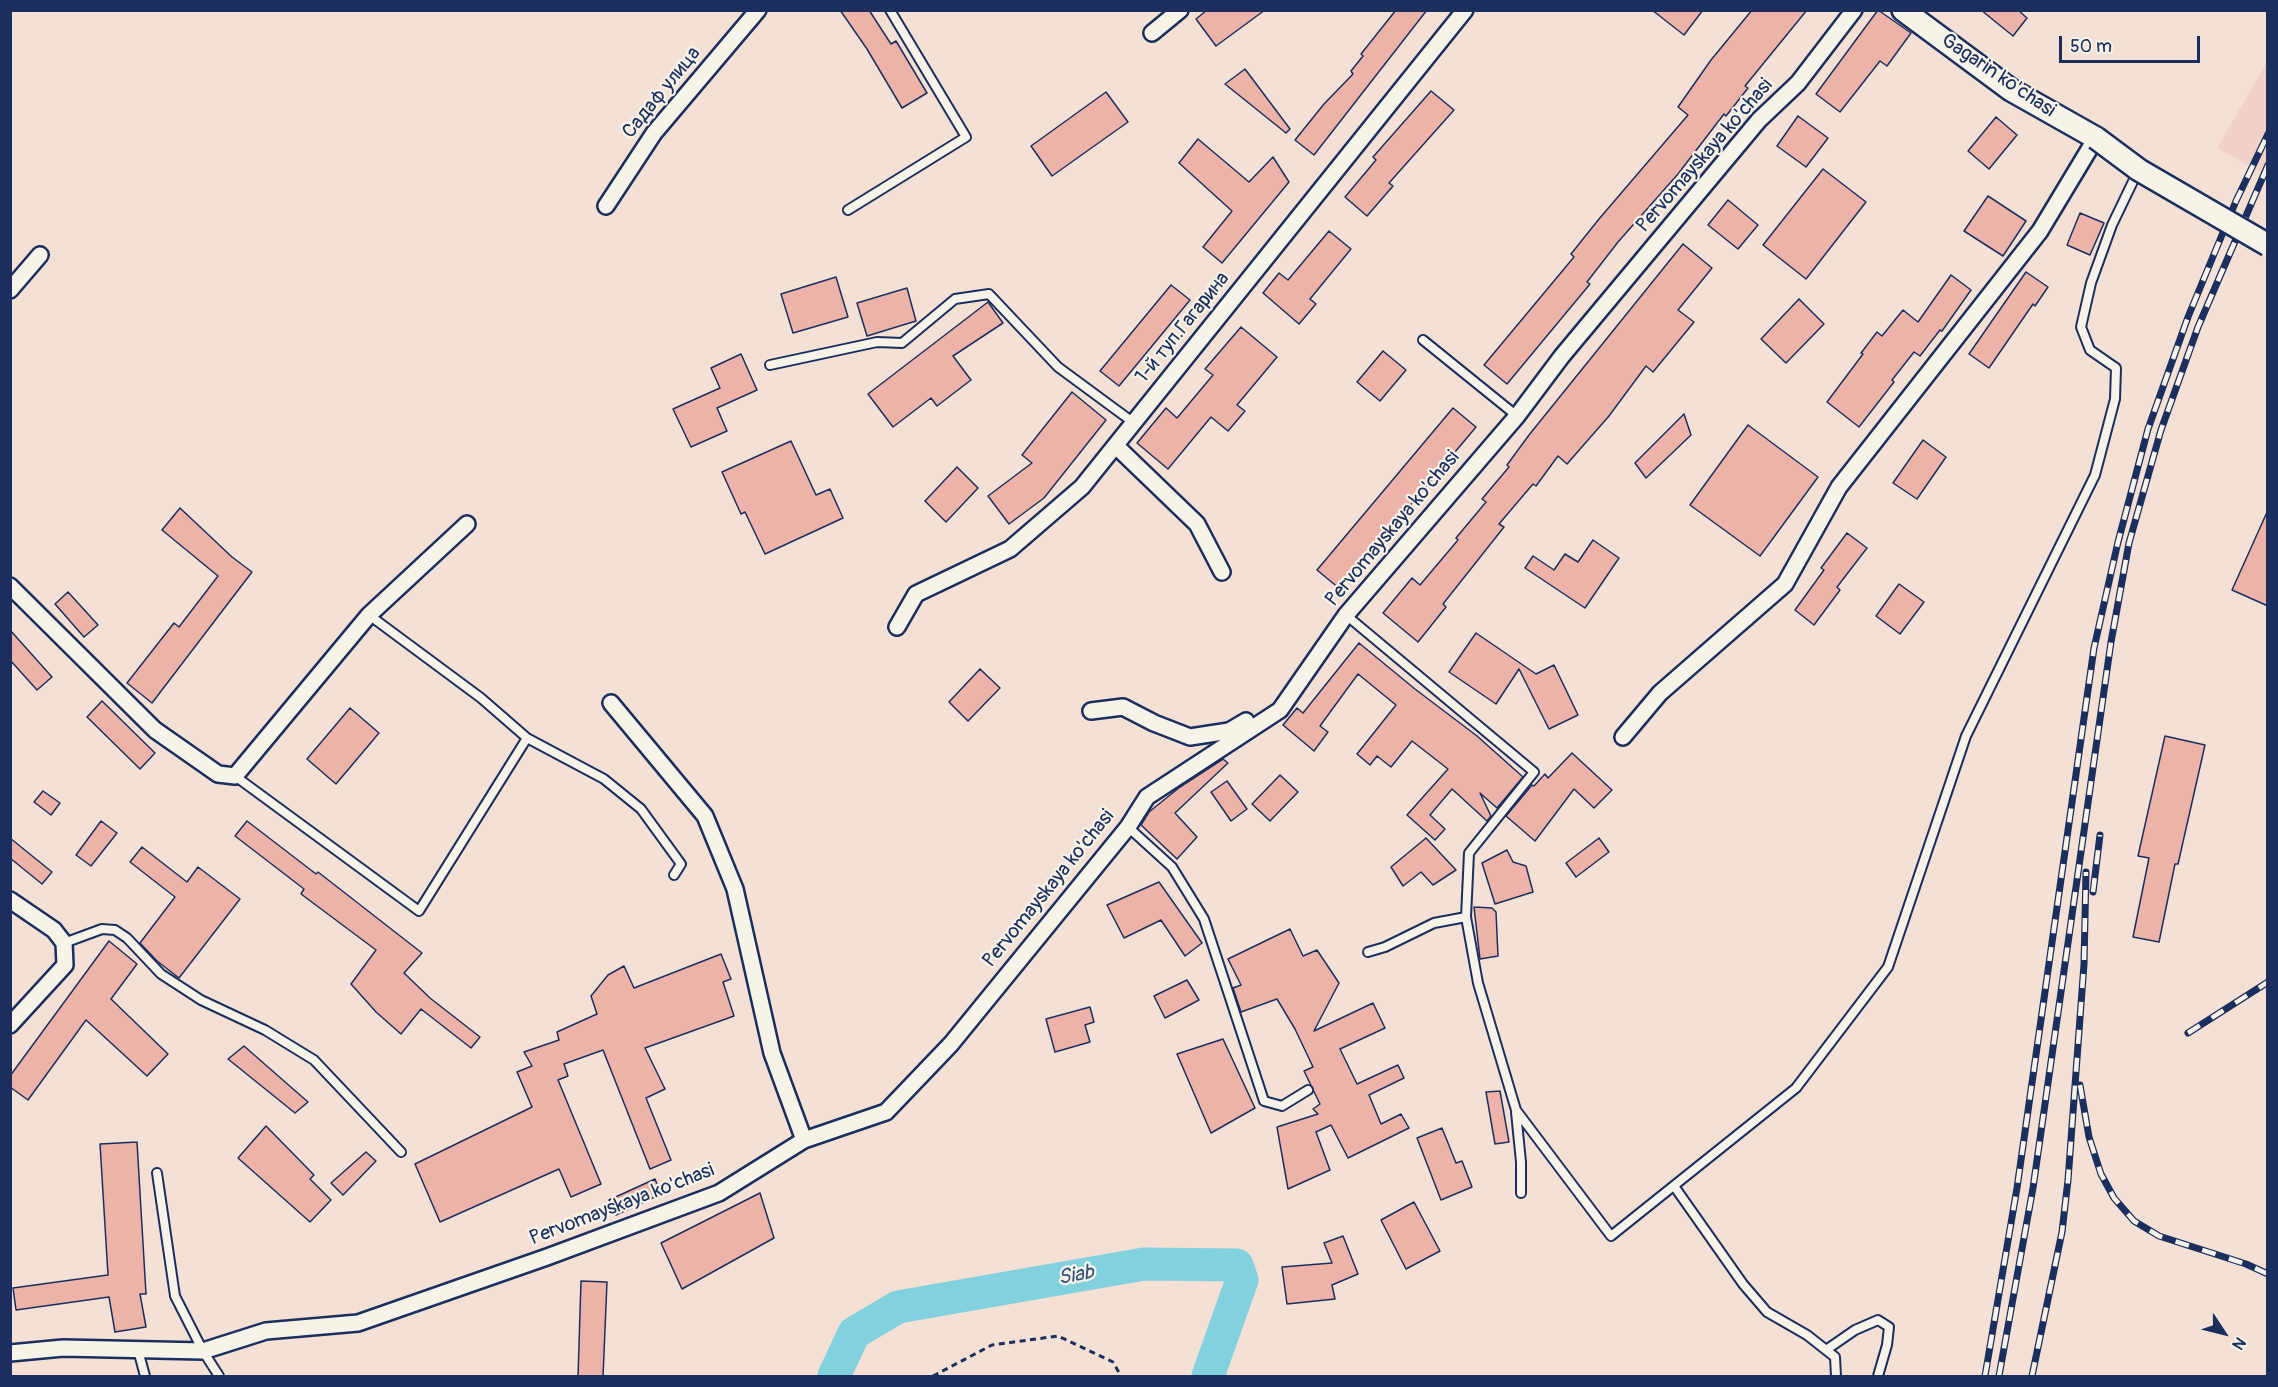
<!DOCTYPE html>
<html>
<head>
<meta charset="utf-8">
<style>
  body { margin:0 }
  #map { position:relative; width:2278px; height:1387px; overflow:hidden; background:#f4e0d5; font-family:Pangolin,sans-serif }
  canvas { display:block }
  .frame { position:absolute; inset:0; border:12px solid #1b2f5e; pointer-events:none }
  .north { position:absolute; left:2194px; top:1303px; width:60px; height:60px; -webkit-text-stroke:4px #f7f3e8; paint-order:stroke; rotate:125deg; font-size:16px; font-weight:700; line-height:24px; text-align:center; color:#1b2f5e }
  .north::after { content:''; display:block; margin:auto; width:21px; height:27px; background:#1b2f5e; clip-path:polygon(50% 0,100% 100%,50% 72%,0 100%) }
  .scale { position:absolute; left:2059px; top:36px; width:141px; height:27px; box-sizing:border-box; border:3px solid #1b2f5e; border-top:0; padding-left:8px; font-size:18px; line-height:21px; white-space:nowrap; color:#1b2f5e; -webkit-text-stroke:4px #f7f3e8; paint-order:stroke }
</style>
</head>
<body>
<div id="map">
<canvas width="2278" height="1387"></canvas>
<div class="frame"></div>
<div class="north">N</div>
<div class="scale">50 m</div>
</div>
<script>
const c = document.querySelector('canvas').getContext('2d');
c.lineJoin = 'round';
function fill(path, color) {
  c.fillStyle = color;
  c.fill(path, 'evenodd');
}
function poly(rows) {
  const path = new Path2D();
  for (const r of rows) {
    path.moveTo(r[0], r[1]);
    for (let i = 2; i < r.length; i += 2) path.lineTo(r[i], r[i + 1]);
  }
  return path;
}
function strokePath(path, color, width, dash) {
  c.strokeStyle = color;
  c.lineWidth = width;
  c.lineCap = dash ? 'butt' : 'round';
  c.setLineDash(dash || []);
  c.stroke(path);
}
function drawText(font, color, halo, rows, align = 'center') {
  c.font = font + ' Pangolin,sans-serif';
  c.lineWidth = 4.5;
  c.setLineDash([]);
  c.textBaseline = 'middle';
  c.strokeStyle = halo;
  c.fillStyle = color;
  for (const [text, x, y, turn = 0] of rows) {
    c.save();
    c.translate(x, y);
    c.rotate((+turn || 0) * Math.PI / 180);
    c.textAlign = isNaN(turn) ? turn : align;
    if (halo) c.strokeText(text, 0, 0);
    c.fillText(text, 0, 0);
    c.restore();
  }
}
fill(poly([
  [2267,62,2267,176,2217,148]
]), '#f2d2c8');
strokePath(poly([
  [834,1376,854,1333,898,1307,1144,1264,1237,1265,1242,1280,1208,1376]
]), '#82d1df', 33);
const building = poly([
  [840,10,869,10,891,44,896,41,927,93,902,108,867,49,840,10],
  [1207,10,1265,10,1216,46,1196,19,1207,10],
  [1396,10,1427,10,1314,155,1295,140,1324,104,1353,74,1351,71,1363,56,1361,54,1396,10],
  [1652,10,1703,10,1684,35,1652,10],
  [1752,10,1807,10,1745,86,1748,88,1726,116,1724,114,1678,174,1618,242,1587,282,1590,284,1507,384,1484,365,1574,257,1571,254,1599,219,1688,115,1678,107,1711,60,1752,10],
  [1878,10,1911,33,1887,66,1880,61,1840,112,1816,94,1878,10],
  [1981,10,2018,10,2027,18,2013,36,1981,10],
  [1245,69,1290,129,1286,133,1225,84,1245,69],
  [1431,91,1454,110,1389,183,1393,186,1367,216,1345,197,1376,160,1373,157,1431,91],
  [1106,92,1128,122,1052,176,1031,146,1106,92],
  [1798,116,1828,138,1806,167,1777,146,1798,116],
  [1996,117,2017,135,1989,169,1968,151,1996,117],
  [1198,139,1249,182,1273,157,1289,182,1222,263,1203,247,1232,211,1179,163,1198,139],
  [1823,169,1866,202,1806,279,1763,245,1823,169],
  [1988,196,2026,221,2003,256,1964,231,1988,196],
  [1728,200,1758,225,1738,249,1708,225,1728,200],
  [2080,213,2104,223,2090,255,2067,245,2080,213],
  [1329,231,1351,249,1310,299,1316,304,1299,324,1263,293,1279,273,1288,280,1329,231],
  [1683,244,1712,268,1678,310,1694,322,1653,372,1646,366,1609,416,1567,464,1558,456,1536,486,1533,484,1499,524,1504,527,1443,604,1446,607,1418,642,1383,613,1412,578,1420,585,1458,540,1456,538,1486,502,1482,499,1509,467,1507,465,1529,435,1683,244],
  [2026,272,2048,287,2035,306,2033,304,1989,368,1969,354,2026,272],
  [1951,275,1971,290,1942,331,1940,330,1920,356,1914,352,1892,380,1894,382,1859,427,1827,402,1863,354,1861,353,1877,332,1882,336,1903,310,1918,322,1951,275],
  [836,277,848,317,793,333,781,294,836,277],
  [1171,285,1190,300,1119,386,1100,371,1171,285],
  [907,288,916,321,867,336,857,303,907,288],
  [1799,299,1824,324,1786,363,1761,339,1799,299],
  [988,302,1003,323,953,356,971,380,937,406,931,398,893,427,868,394,988,302],
  [1241,327,1277,357,1237,405,1245,411,1228,431,1211,417,1168,469,1137,443,1166,408,1177,418,1213,375,1205,369,1241,327],
  [1383,351,1406,370,1380,401,1357,382,1383,351],
  [741,354,757,390,717,408,727,431,691,447,673,409,720,388,711,368,741,354],
  [1072,392,1106,420,1044,498,1009,524,988,496,1032,463,1022,455,1072,392],
  [1453,408,1476,427,1340,589,1317,570,1453,408],
  [1684,414,1691,435,1646,478,1635,463,1684,414],
  [1748,425,1818,477,1760,556,1690,505,1748,425],
  [1923,440,1946,457,1917,499,1893,483,1923,440],
  [791,441,816,495,830,489,843,518,765,554,745,512,741,514,722,472,791,441],
  [957,467,978,488,946,522,925,501,957,467],
  [180,508,232,557,252,572,152,703,127,683,174,623,179,627,218,576,162,530,180,508],
  [2268,510,2268,606,2232,590,2268,510],
  [1847,533,1867,548,1837,587,1840,590,1814,625,1795,610,1824,570,1821,568,1847,533],
  [1593,540,1619,558,1585,608,1525,568,1533,556,1554,570,1565,554,1578,562,1593,540],
  [1899,584,1924,602,1900,634,1876,616,1899,584],
  [68,592,98,625,84,637,55,604,68,592],
  [10,630,52,677,37,690,10,660,10,630],
  [1476,633,1536,674,1554,665,1578,715,1549,729,1519,669,1496,704,1449,672,1476,633],
  [1359,643,1415,689,1477,736,1523,777,1497,808,1480,793,1491,816,1487,821,1452,789,1430,815,1445,829,1435,840,1407,815,1448,769,1412,741,1391,767,1377,756,1370,765,1357,754,1396,705,1358,674,1320,726,1328,732,1314,751,1283,725,1297,708,1303,713,1359,643],
  [980,669,1000,688,968,721,949,702,980,669],
  [102,701,155,753,140,769,87,717,102,701],
  [350,708,379,733,336,784,307,759,350,708],
  [2165,736,2205,745,2178,864,2175,864,2159,942,2133,937,2149,858,2138,856,2165,736],
  [1572,753,1612,790,1594,808,1574,789,1535,841,1506,816,1532,785,1534,786,1545,774,1548,778,1572,753],
  [1223,759,1228,763,1175,813,1197,837,1177,859,1141,825,1149,812,1180,787,1223,759],
  [1280,775,1298,792,1270,821,1252,804,1280,775],
  [1227,781,1247,809,1231,821,1211,792,1227,781],
  [43,791,60,803,51,815,34,802,43,791],
  [101,821,117,833,91,866,76,855,101,821],
  [247,821,316,874,318,872,422,953,404,973,430,998,480,1037,471,1048,421,1009,401,1034,376,1012,351,984,376,950,301,894,304,889,235,836,247,821],
  [10,838,52,872,42,884,10,858,10,838],
  [1426,838,1456,870,1433,885,1421,872,1403,886,1391,867,1426,838],
  [1599,838,1609,852,1576,877,1566,863,1599,838],
  [142,847,187,882,198,867,240,899,179,978,157,961,140,943,175,897,130,862,142,847],
  [1507,850,1513,862,1526,866,1533,892,1495,904,1482,863,1507,850],
  [1159,882,1202,943,1185,956,1161,920,1124,938,1107,905,1159,882],
  [1474,907,1492,908,1496,912,1498,956,1480,959,1474,907],
  [1290,929,1303,956,1317,950,1339,983,1314,1031,1373,1003,1385,1028,1340,1049,1357,1084,1398,1065,1404,1078,1369,1095,1381,1124,1401,1114,1409,1128,1348,1158,1331,1125,1316,1132,1330,1170,1288,1189,1277,1127,1318,1114,1313,1109,1320,1104,1304,1071,1313,1067,1295,1029,1277,999,1241,1012,1233,988,1241,985,1228,959,1290,929],
  [109,941,137,964,111,999,168,1054,147,1076,86,1020,28,1100,10,1087,10,1076,109,941],
  [721,954,731,979,723,982,734,1016,645,1048,665,1089,646,1098,671,1160,650,1169,603,1050,564,1064,568,1076,558,1080,601,1184,571,1197,559,1169,440,1222,415,1164,532,1107,517,1072,532,1066,524,1052,559,1040,557,1032,597,1014,591,996,608,975,624,966,634,988,721,954],
  [1187,980,1199,1000,1165,1018,1154,996,1187,980],
  [1090,1007,1094,1022,1085,1025,1090,1042,1055,1052,1046,1019,1090,1007],
  [1223,1039,1255,1108,1211,1133,1177,1054,1223,1039],
  [244,1046,308,1102,295,1113,228,1059,244,1046],
  [1500,1091,1509,1142,1495,1144,1486,1092,1500,1091],
  [266,1126,314,1175,310,1179,331,1200,310,1222,238,1158,266,1126],
  [1442,1128,1456,1163,1462,1161,1472,1187,1441,1200,1417,1138,1442,1128],
  [137,1142,146,1294,140,1294,146,1327,115,1332,109,1297,16,1310,13,1288,108,1275,100,1144,137,1142],
  [366,1152,376,1161,343,1195,331,1183,366,1152],
  [655,1179,661,1194,616,1215,609,1200,655,1179],
  [760,1193,774,1238,682,1289,661,1243,760,1193],
  [1414,1202,1440,1251,1406,1269,1381,1220,1414,1202],
  [1343,1236,1358,1274,1332,1285,1335,1299,1287,1304,1282,1267,1332,1263,1324,1243,1343,1236],
  [581,1281,607,1282,603,1377,578,1377,581,1281]
]);
fill(building, '#edb2a8');
strokePath(building, '#1b2f5e', 1.5);
const service = poly([
  [848,210,966,137,890,10],
  [1423,340,1517,416],
  [770,365,877,342,902,343,955,299,989,294,1058,367,1134,423],
  [369,615,481,698,527,738],
  [1346,615,1534,772,1469,853,1466,917,1478,983,1516,1110,1611,1236,1796,1088,1888,967,1966,736,2095,475,2115,399,2116,368,2090,350,2081,327,2091,283,2112,225,2138,171],
  [235,776,419,911,527,738,604,779,641,809,681,864,674,875],
  [1128,827,1172,867,1204,919,1264,1101,1282,1106,1308,1090],
  [64,943,102,929,115,930,127,938,161,974,201,1000,265,1030,314,1060,401,1152],
  [1368,952,1385,947,1434,923,1466,917],
  [1516,1112,1521,1162,1521,1193],
  [157,1173,175,1296,203,1351,219,1376],
  [1674,1186,1743,1284,1767,1312,1807,1335,1835,1357,1836,1376],
  [138,1350,145,1376],
  [1826,1350,1855,1330,1878,1320,1889,1327,1887,1345,1878,1376]
]);
const minor = poly([
  [1152,33,1180,10],
  [606,206,654,133,758,10],
  [10,290,40,255],
  [1116,446,1197,524,1222,572],
  [10,586,155,730,218,774,235,776,369,615,467,524],
  [897,627,916,594,1010,549,1082,487,1465,10],
  [611,703,705,816,735,889,772,1053,804,1140],
  [1091,711,1123,707,1154,723,1190,737,1229,731,1246,721],
  [1623,737,1660,693,1785,584,1839,487,2040,231,2096,138],
  [10,900,54,930,64,943,65,965,10,1025],
  [10,1353,63,1348,203,1351,266,1331,358,1323,547,1257,719,1193,804,1140,886,1112,951,1044,1128,827,1147,797,1280,710,1346,615,1517,416,1562,356,1759,120,1798,83,1854,10]
]);
const secondary = poly([
  [1903,10,2011,90,2096,138]
]);
strokePath(service, '#1b2f5e', 12);
strokePath(minor, '#1b2f5e', 20);
strokePath(secondary, '#1b2f5e', 26);
strokePath(poly([
  [933,1376,992,1345,1058,1336,1113,1362,1121,1376]
]), '#1b2f5e', 3, [6, 4.5]);
strokePath(service, '#f7f3e8', 8);
strokePath(minor, '#f7f3e8', 15);
strokePath(secondary, '#f7f3e8', 21);
const rail = poly([
  [2093,892,2100,835],
  [2188,1033,2268,982],
  [2080,1085,2089,1137,2101,1174,2114,1198,2134,1221,2159,1236,2246,1264,2268,1274],
  [1985,1376,2017,1188,2094,648,2118,542,2148,429,2188,317,2236,201,2268,134],
  [1999,1376,2033,1188,2111,642,2129,543,2161,430,2198,327,2268,165],
  [2032,1376,2062,1232,2068,1180,2084,964,2086,872]
]);
strokePath(rail, '#1b2f5e', 7);
strokePath(rail, '#f7f3e8', 4.5, [14]);
const secondaryBridge = poly([
  [2096,138,2139,170,2268,245]
]);
strokePath(secondaryBridge, '#1b2f5e', 26, []);
strokePath(secondaryBridge, '#f7f3e8', 21);
drawText('20px', '#1b2f5e', '#f7f3e8', [
  ["Gagarin ko'chasi",1998,76,34],
  ["Садаф улица",662,93,-51],
  ["Pervomayskaya ko'chasi",1705,156,-49],
  ["1-й туп.Гагарина",1183,328,-51],
  ["Pervomayskaya ko'chasi",1393,529,-50],
  ["Pervomayskaya ko'chasi",1049,889,-51],
  ["Pervomayskaya ko'chasi",622,1205,-21]
]);
drawText('italic 21px', '#35587e', '#f7f3e8', [
  ["Siab",1076,1276,-10]
]);
</script>
</body>
</html>
